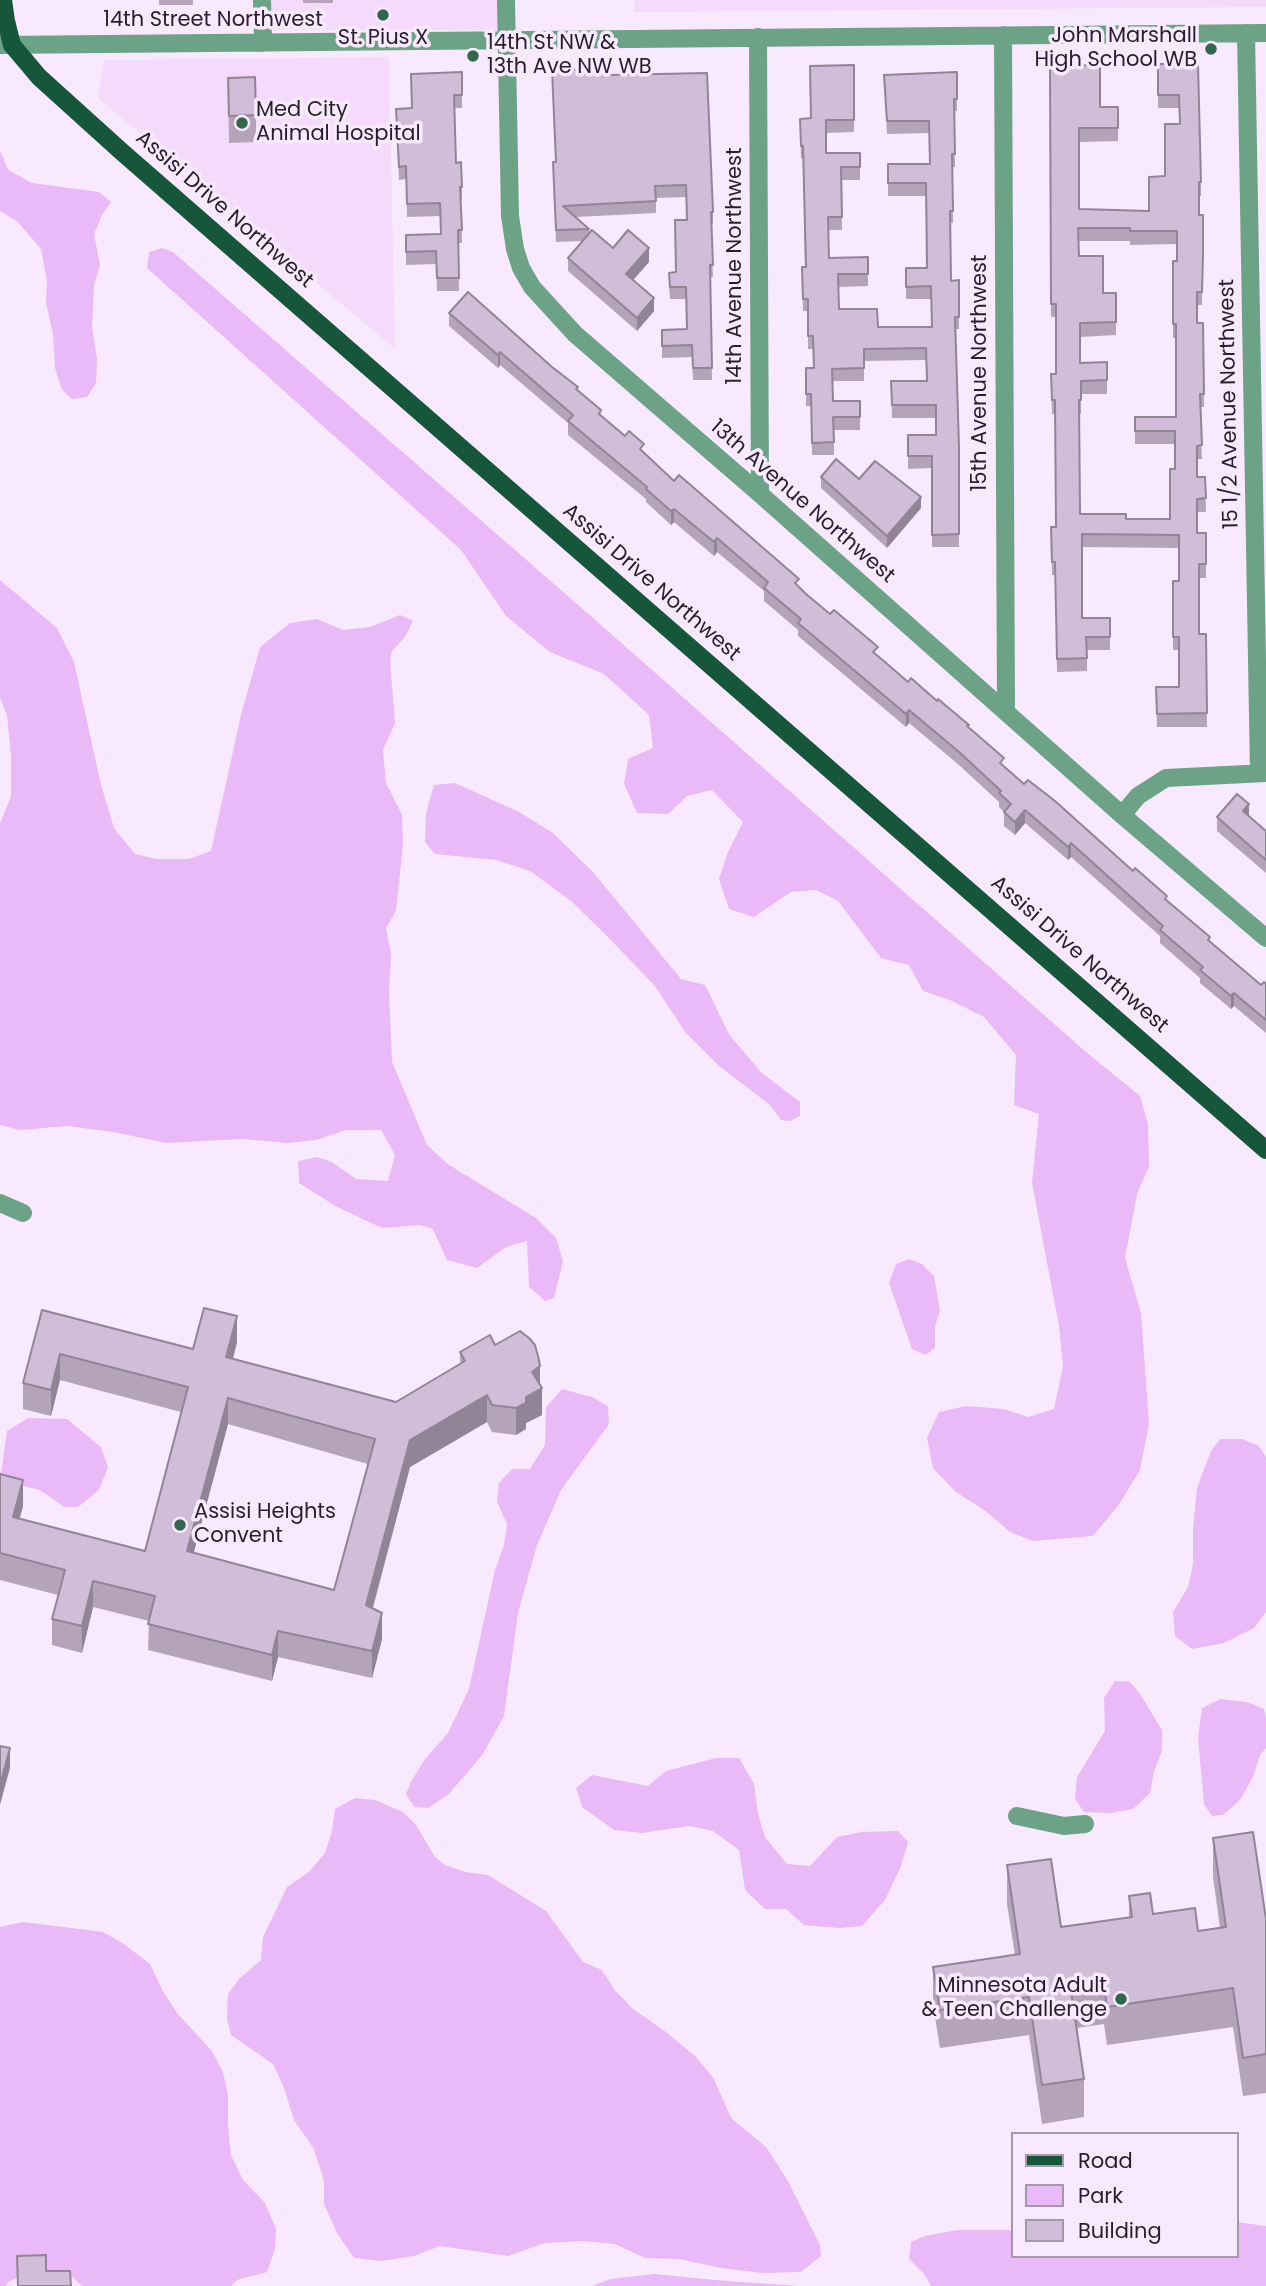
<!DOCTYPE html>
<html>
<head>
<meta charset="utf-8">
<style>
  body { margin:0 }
  #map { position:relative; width:1266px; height:2286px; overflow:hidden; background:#f9e9fe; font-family:Poppins,sans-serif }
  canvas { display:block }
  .legend { position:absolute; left:1011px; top:2132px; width:228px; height:126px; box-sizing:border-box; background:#f9e9fe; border:2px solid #a598a9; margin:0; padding:9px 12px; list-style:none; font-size:21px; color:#271f29 }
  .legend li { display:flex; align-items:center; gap:14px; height:35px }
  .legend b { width:35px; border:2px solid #a598a9 }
</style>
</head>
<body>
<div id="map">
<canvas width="1266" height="2286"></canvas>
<ul class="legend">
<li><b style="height:9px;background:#16573b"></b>Road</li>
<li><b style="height:19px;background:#e9baf7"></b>Park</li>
<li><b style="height:19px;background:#d1bdd7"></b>Building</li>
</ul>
</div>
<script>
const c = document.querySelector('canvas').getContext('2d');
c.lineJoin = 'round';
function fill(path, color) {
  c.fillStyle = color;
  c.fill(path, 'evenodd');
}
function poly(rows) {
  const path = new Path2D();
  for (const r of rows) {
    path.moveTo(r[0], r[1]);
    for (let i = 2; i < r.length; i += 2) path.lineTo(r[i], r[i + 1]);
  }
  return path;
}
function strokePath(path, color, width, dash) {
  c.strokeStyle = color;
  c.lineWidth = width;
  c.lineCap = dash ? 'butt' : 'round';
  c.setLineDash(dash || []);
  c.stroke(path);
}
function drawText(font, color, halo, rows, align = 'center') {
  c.font = font + ' Poppins,sans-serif';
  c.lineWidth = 7;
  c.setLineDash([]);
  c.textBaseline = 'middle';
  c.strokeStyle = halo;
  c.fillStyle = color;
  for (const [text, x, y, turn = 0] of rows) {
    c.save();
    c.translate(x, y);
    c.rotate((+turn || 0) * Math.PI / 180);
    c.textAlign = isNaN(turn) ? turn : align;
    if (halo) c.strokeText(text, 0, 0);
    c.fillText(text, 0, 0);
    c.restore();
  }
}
fill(poly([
  [267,0,498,0,499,30,267,30],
  [634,0,1266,0,1266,7,634,12],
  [389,57,395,349,98,98,104,60]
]), '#f4dbfb');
fill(poly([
  [0,150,8,170,32,183,99,192,111,202,102,215,94,234,100,265,94,285,92,326,97,359,96,383,87,397,72,399,62,390,55,368,53,334,46,303,47,281,41,249,18,222,0,211],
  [162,248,173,252,585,611,1086,1052,1140,1096,1148,1124,1149,1166,1137,1194,1125,1258,1141,1313,1149,1424,1140,1470,1118,1506,1093,1536,1033,1541,1010,1532,987,1512,956,1492,933,1468,927,1438,939,1412,966,1406,1004,1409,1028,1417,1054,1409,1063,1366,1059,1326,1032,1183,1039,1114,1014,1105,1016,1055,984,1017,952,1001,923,991,909,965,881,958,838,901,816,890,791,892,754,917,729,909,719,879,728,852,743,822,712,790,687,796,668,814,637,813,624,784,628,759,653,748,649,715,604,674,550,652,506,616,461,550,147,268,149,252],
  [0,580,57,628,74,662,101,785,114,828,135,854,156,859,189,859,211,851,241,715,260,647,290,623,317,619,343,630,370,627,400,615,413,621,405,637,392,651,390,661,395,723,383,750,386,783,402,815,403,844,396,911,386,928,391,954,389,991,392,1062,427,1145,449,1165,536,1218,556,1238,563,1261,554,1298,545,1301,529,1287,527,1241,506,1247,477,1268,447,1260,433,1229,420,1225,382,1228,337,1207,299,1183,298,1161,317,1157,332,1162,356,1179,388,1181,395,1155,381,1130,346,1130,316,1140,287,1143,243,1139,166,1143,113,1132,67,1126,20,1130,0,1125,0,824,11,796,11,755,7,715,0,698],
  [455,783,519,812,553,833,593,872,681,979,705,985,730,1036,762,1073,800,1102,800,1116,790,1121,781,1120,770,1105,719,1066,685,1032,655,986,605,934,571,901,530,871,496,860,435,854,425,842,426,813,434,785],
  [909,1259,922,1264,934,1276,940,1311,935,1326,935,1348,925,1355,912,1349,889,1283,896,1264],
  [562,1389,592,1397,608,1406,609,1424,561,1490,537,1545,518,1613,504,1716,483,1754,448,1795,428,1808,414,1807,406,1794,412,1780,425,1759,448,1733,469,1689,495,1570,504,1545,507,1524,497,1502,499,1483,512,1469,530,1469,545,1445,546,1407],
  [28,1418,67,1419,101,1447,108,1467,99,1490,78,1507,64,1507,40,1490,15,1484,1,1474,7,1431],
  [1220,1439,1242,1439,1259,1446,1266,1457,1266,1612,1254,1628,1224,1643,1192,1649,1175,1636,1173,1612,1188,1587,1193,1564,1193,1529,1197,1488,1211,1451],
  [1115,1681,1130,1682,1140,1694,1162,1730,1162,1751,1154,1771,1150,1793,1133,1809,1111,1813,1084,1812,1075,1799,1077,1777,1105,1731,1104,1698],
  [1221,1699,1247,1702,1264,1709,1266,1718,1266,1748,1260,1755,1253,1777,1240,1800,1223,1815,1212,1816,1204,1804,1198,1738,1202,1708],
  [716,1758,739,1758,754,1784,758,1814,765,1837,787,1864,810,1866,837,1837,862,1832,898,1831,908,1842,901,1866,885,1900,862,1926,839,1928,804,1925,786,1909,765,1909,745,1890,739,1850,713,1831,689,1826,642,1833,614,1830,582,1807,576,1788,592,1775,648,1786,666,1771],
  [355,1798,375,1800,403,1812,416,1825,435,1857,445,1865,465,1872,488,1875,546,1911,583,1962,602,1970,614,1989,633,2009,666,2032,696,2057,714,2079,731,2118,766,2147,788,2181,820,2245,821,2256,801,2272,762,2273,721,2268,679,2259,645,2258,615,2244,584,2241,545,2243,508,2256,440,2246,414,2256,381,2261,354,2258,337,2233,324,2204,324,2181,314,2149,294,2120,284,2088,273,2064,231,2035,227,2018,228,1994,239,1979,261,1960,263,1937,287,1887,309,1872,325,1853,332,1831,335,1809],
  [23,1922,103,1932,124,1944,150,1964,163,1991,177,2013,212,2051,223,2072,228,2095,228,2124,231,2155,243,2180,265,2203,276,2229,275,2249,267,2272,237,2280,231,2286,82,2286,70,2275,29,2272,8,2282,6,2286,0,2286,0,1927],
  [1236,2222,1266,2226,1266,2286,931,2286,925,2275,909,2259,911,2242,924,2236,958,2230,1012,2230,1012,2256,1236,2256],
  [655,2274,715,2280,798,2286,592,2286,611,2279]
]), '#e9baf7');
strokePath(poly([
  [262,0,263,43],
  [506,0,510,216,515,249,521,268,532,287,575,334,760,494,1122,815,1266,938],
  [1246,33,1259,773],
  [1003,35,1006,710],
  [758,37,760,494],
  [0,45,1266,33],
  [1122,815,1138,796,1166,778,1266,773],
  [0,1203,23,1213],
  [1017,1816,1064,1826,1085,1824]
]), '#6ca285', 18);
strokePath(poly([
  [3,0,6,21,12,45,39,77,122,152,1266,1150]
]), '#16573b', 18);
fill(poly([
  [159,0,193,0,193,5,159,5],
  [303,0,333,0,333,3,303,3],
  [1158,64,1198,64,1201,182,1201,196,1199,196,1199,215,1203,215,1202,305,1197,305,1197,323,1203,323,1204,407,1200,407,1202,459,1197,459,1197,477,1205,477,1206,512,1197,512,1197,533,1206,533,1206,578,1199,578,1199,634,1206,634,1207,727,1157,727,1156,687,1179,687,1179,650,1173,650,1173,594,1179,581,1179,548,1082,547,1082,618,1110,618,1110,650,1087,650,1087,671,1057,672,1055,575,1052,575,1051,527,1056,527,1055,414,1052,414,1051,374,1056,374,1056,317,1051,317,1050,66,1100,107,1118,107,1118,141,1079,142,1079,209,1149,211,1165,176,1180,124,1179,108,1158,108],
  [1079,241,1130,241,1130,245,1177,244,1177,261,1173,261,1173,338,1176,338,1176,417,1135,417,1135,444,1175,444,1175,469,1170,519,1126,519,1080,514,1079,414,1081,414,1081,394,1107,394,1107,362,1080,363,1080,337,1116,335,1116,322,1103,293,1079,256],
  [854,65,854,132,826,133,826,153,860,153,860,180,841,180,842,230,829,230,829,258,868,257,868,286,838,287,839,309,878,327,932,327,931,299,906,299,906,268,927,268,926,196,888,196,888,164,930,164,929,133,887,134,884,75,957,72,957,111,954,111,955,167,952,167,953,223,950,223,951,281,959,280,959,329,955,329,959,447,959,547,932,547,932,468,908,469,908,435,936,435,936,418,892,418,891,381,927,381,926,360,864,361,864,381,832,381,833,401,860,401,860,430,834,430,834,455,812,455,811,406,806,406,806,368,814,368,813,349,808,349,808,311,803,311,802,267,805,267,803,158,801,158,800,119,811,118],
  [462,72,462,108,455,108,456,163,462,187,462,200,461,200,462,243,458,243,459,291,437,291,436,264,406,265,406,235,441,234,440,216,407,217,406,179,399,180,396,109,412,109],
  [607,75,713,212,713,224,711,224,713,277,710,277,712,380,693,380,692,357,662,358,662,330,687,329,686,299,670,299,669,285,676,272,687,220,686,197,656,198,656,213,576,217,589,229,589,233,613,248,649,262,633,280,654,311,637,331,568,271,568,258,582,241,556,242,553,162,556,162],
  [228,78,256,115,256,142,229,143],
  [449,313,578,391,601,416,644,453,674,481,799,587,908,682,969,727,1004,767,1133,871,1167,901,1210,942,1261,985,1266,984,1266,1033,1234,1006,1231,1009,1200,983,1200,978,1160,943,1160,936,1071,857,1068,860,1025,823,1015,835,1004,826,1004,812,999,807,999,802,959,765,909,723,906,727,798,636,798,630,764,601,764,591,717,552,714,556,674,522,671,525,646,502,646,499,568,435,568,423,500,365,498,368,449,326],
  [821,477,859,479,921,508,887,548,821,488],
  [1249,816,1266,831,1266,873,1217,831,1217,817],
  [42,1310,193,1349,237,1342,233,1359,396,1402,460,1365,460,1352,495,1345,540,1385,542,1415,526,1423,526,1429,516,1435,492,1432,487,1422,410,1467,373,1608,382,1639,372,1678,278,1657,272,1681,148,1650,149,1621,93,1607,82,1653,52,1645,52,1619,58,1595,0,1580,0,1474,23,1506,19,1519,145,1551,181,1412,60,1380,51,1416,23,1409,23,1383],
  [228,1424,368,1464,334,1590,193,1553],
  [1213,1838,1266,1919,1266,2093,1243,2096,1233,2027,1107,2045,1104,2024,1077,2028,1084,2079,1084,2117,1042,2124,1029,2035,940,2048,933,2005,933,1967,1015,1955,1007,1904,1007,1865,1061,1927,1129,1917,1129,1896,1153,1914,1198,1931,1220,1928,1213,1877]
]), '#b4a3b9');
fill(poly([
  [649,248,649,262,626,288,626,274],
  [654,298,654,311,637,331,637,318],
  [500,352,500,365,498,368,498,355],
  [921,497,921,508,887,548,887,536],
  [674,509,674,522,671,525,671,511],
  [717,538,717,552,714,556,714,542],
  [909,710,909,723,906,727,906,714],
  [1249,804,1249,818,1243,811],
  [1025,810,1025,823,1015,835,1015,822],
  [1071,843,1071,857,1068,860,1068,847],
  [1234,993,1234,1006,1231,1009,1231,996],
  [237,1316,237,1342,226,1384,226,1357],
  [60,1354,60,1380,51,1416,51,1390],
  [540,1366,540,1389,542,1388,542,1415,526,1423,526,1429,516,1435,516,1408,532,1372],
  [487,1395,487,1422,410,1467,366,1632,366,1605,410,1440],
  [228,1398,228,1424,187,1578,187,1551],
  [23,1480,23,1506,13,1543,13,1517],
  [93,1581,93,1607,82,1653,82,1626],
  [382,1613,382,1639,372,1678,372,1651],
  [278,1631,278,1657,272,1681,272,1655],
  [10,1748,10,1768,0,1805,0,1785]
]), '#928496');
const building = poly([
  [1158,64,1198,64,1201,182,1199,182,1199,215,1203,215,1203,256,1202,292,1197,292,1197,323,1203,323,1204,394,1200,394,1202,445,1197,446,1197,477,1205,477,1206,498,1197,499,1197,533,1206,533,1206,564,1199,564,1199,634,1206,634,1207,713,1157,714,1156,687,1179,687,1179,637,1173,637,1173,581,1179,581,1179,535,1082,534,1082,618,1110,618,1110,637,1086,637,1087,658,1057,659,1055,562,1052,562,1051,527,1056,527,1055,400,1052,400,1051,374,1056,374,1056,304,1051,304,1050,66,1100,65,1100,107,1118,107,1118,128,1079,128,1079,209,1149,211,1149,177,1165,176,1165,124,1180,124,1179,95,1158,95,1158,64],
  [1078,228,1130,228,1130,231,1177,231,1177,261,1173,261,1173,324,1176,324,1176,417,1135,417,1135,431,1175,431,1175,469,1170,469,1170,519,1126,519,1126,514,1080,514,1079,400,1081,400,1081,381,1107,380,1107,362,1080,363,1080,323,1116,322,1116,293,1103,293,1103,256,1079,256,1078,228],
  [854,65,854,120,826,120,826,153,860,153,860,167,841,167,842,217,828,217,829,258,868,257,868,274,838,274,839,309,877,309,878,327,932,327,931,286,906,287,906,268,927,268,926,183,888,183,888,164,930,164,929,121,887,121,884,75,957,72,957,99,954,99,955,154,952,154,953,211,950,211,951,281,959,280,959,317,955,317,959,447,959,534,932,535,932,456,908,456,908,435,936,435,936,405,892,405,891,381,927,381,926,348,864,349,864,368,832,369,833,401,860,401,860,417,833,417,834,442,812,443,811,394,806,394,806,368,814,368,813,336,808,336,808,299,803,299,802,267,806,267,803,146,801,146,800,119,811,118,810,66,854,65],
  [607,69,607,75,707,73,713,212,711,212,713,265,710,265,712,368,693,368,692,345,662,346,662,330,687,329,686,287,670,287,669,273,676,272,675,220,687,220,686,185,655,186,656,201,563,206,589,229,556,230,553,162,556,162,552,70,607,69],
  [462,72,462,95,454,95,456,163,461,162,462,187,460,187,462,230,458,230,459,278,437,278,436,251,406,252,406,235,441,234,440,203,407,204,406,166,399,167,396,109,412,108,411,74,462,72],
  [255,77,256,115,229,116,228,78,255,77],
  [592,230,613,248,628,230,649,248,626,274,654,298,637,318,568,258,592,230],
  [468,292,552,367,578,387,576,389,601,410,599,414,625,436,629,431,644,444,640,449,674,481,679,475,799,579,795,583,806,594,830,614,834,610,878,647,873,652,885,662,908,682,911,678,937,701,938,699,969,725,967,726,1004,758,1000,763,1024,784,1028,780,1055,801,1133,871,1135,868,1167,896,1165,899,1210,937,1208,940,1261,985,1264,982,1266,984,1266,1020,1234,993,1231,996,1200,970,1203,967,1160,930,1163,926,1071,843,1068,847,1025,810,1015,822,1004,812,1011,804,999,793,1001,791,959,752,909,710,906,714,798,623,801,619,764,588,768,582,717,538,714,542,674,509,671,511,646,489,647,487,568,421,573,415,500,352,498,355,449,313,468,292],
  [836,459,859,479,875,461,921,497,887,536,821,477,836,459],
  [1237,794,1249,804,1243,811,1266,831,1266,860,1217,817,1237,794],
  [204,1308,237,1316,226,1357,396,1402,465,1361,460,1352,490,1335,495,1345,520,1331,529,1338,535,1345,539,1360,540,1366,532,1372,542,1388,526,1397,526,1403,516,1408,492,1405,487,1395,410,1440,366,1605,382,1613,372,1651,278,1631,272,1655,148,1624,155,1596,93,1581,82,1626,52,1619,65,1570,0,1553,0,1474,23,1480,13,1517,145,1551,188,1387,60,1354,51,1390,23,1383,42,1310,193,1349,204,1308],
  [228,1398,375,1439,334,1590,187,1551,228,1398],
  [0,1746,10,1748,0,1785,0,1746],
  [1253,1832,1266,1919,1266,2054,1243,2058,1233,1988,1107,2007,1104,1986,1071,1991,1084,2079,1042,2085,1029,1997,940,2010,933,1967,1020,1954,1007,1865,1051,1859,1061,1927,1132,1917,1129,1896,1150,1893,1153,1914,1195,1908,1198,1931,1226,1927,1213,1838,1253,1832],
  [46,2255,46,2271,70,2271,71,2286,18,2286,17,2256,46,2255]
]);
fill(building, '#d1bdd7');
strokePath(building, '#928496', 2);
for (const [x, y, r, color] of [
  [383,15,7,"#31674c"],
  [1211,49,7,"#31674c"],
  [473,56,7,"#31674c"],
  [242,123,7,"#31674c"],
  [180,1525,7,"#31674c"],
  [1121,1999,7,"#31674c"]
]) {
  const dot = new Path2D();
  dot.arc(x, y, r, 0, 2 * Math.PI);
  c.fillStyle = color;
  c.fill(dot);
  strokePath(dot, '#f9e9fe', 2.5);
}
drawText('21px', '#271f29', '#f9e9fe', [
  ["14th Street Northwest",213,21],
  ["Assisi Drive Northwest",224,210,41],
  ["14th Avenue Northwest",736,266,-90],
  ["15th Avenue Northwest",981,373,-90],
  ["15 1/2 Avenue Northwest",1230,404,-91],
  ["13th Avenue Northwest",802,502,41],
  ["Assisi Drive Northwest",651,583,41],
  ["Assisi Drive Northwest",1079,955,41]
]);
drawText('21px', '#271f29', '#f9e9fe', [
  ["John Marshall",1197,37,"right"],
  ["High School WB",1197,61,"right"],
  ["St. Pius X",383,39,"center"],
  ["14th St NW &",487,44],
  ["13th Ave NW WB",487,68],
  ["Med City",256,111],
  ["Animal Hospital",256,135],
  ["Assisi Heights",194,1513],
  ["Convent",194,1537],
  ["Minnesota Adult",1107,1987,"right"],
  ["& Teen Challenge",1107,2011,"right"]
], 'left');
</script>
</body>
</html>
